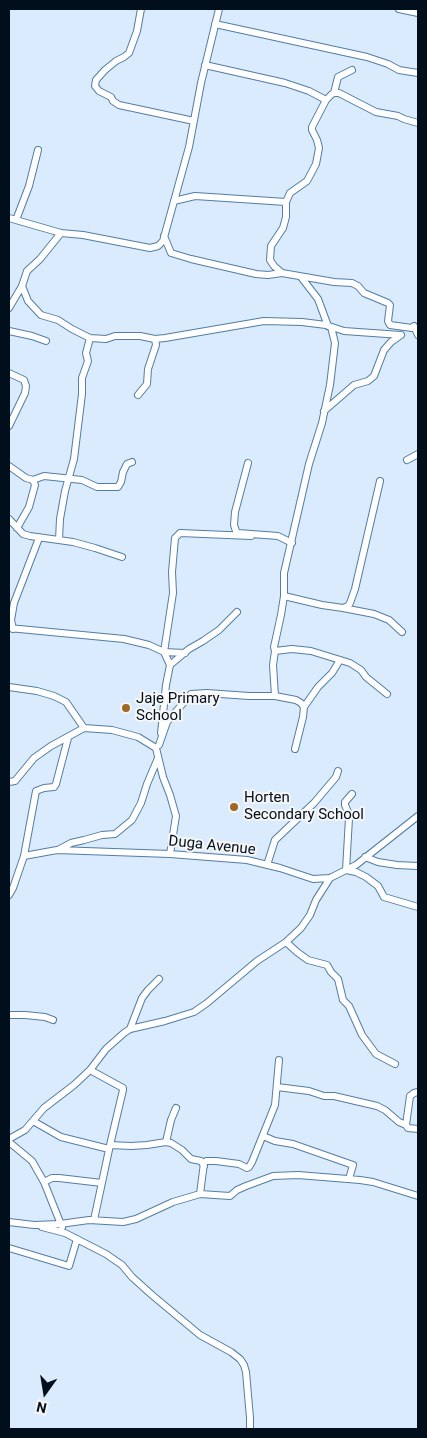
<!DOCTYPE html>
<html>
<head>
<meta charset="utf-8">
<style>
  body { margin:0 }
  #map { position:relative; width:427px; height:1438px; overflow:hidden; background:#d9ebfd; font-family:Roboto,sans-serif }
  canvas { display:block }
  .frame { position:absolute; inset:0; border:10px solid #010f1d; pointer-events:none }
  .north { position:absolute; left:20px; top:1368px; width:50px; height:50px; -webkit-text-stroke:4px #f6f6f6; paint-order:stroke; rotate:193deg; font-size:14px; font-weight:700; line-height:20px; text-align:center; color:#010f1d }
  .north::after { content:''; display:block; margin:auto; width:18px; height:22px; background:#010f1d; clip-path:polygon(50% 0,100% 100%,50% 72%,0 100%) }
</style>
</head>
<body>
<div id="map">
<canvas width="427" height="1438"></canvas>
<div class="frame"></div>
<div class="north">N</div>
</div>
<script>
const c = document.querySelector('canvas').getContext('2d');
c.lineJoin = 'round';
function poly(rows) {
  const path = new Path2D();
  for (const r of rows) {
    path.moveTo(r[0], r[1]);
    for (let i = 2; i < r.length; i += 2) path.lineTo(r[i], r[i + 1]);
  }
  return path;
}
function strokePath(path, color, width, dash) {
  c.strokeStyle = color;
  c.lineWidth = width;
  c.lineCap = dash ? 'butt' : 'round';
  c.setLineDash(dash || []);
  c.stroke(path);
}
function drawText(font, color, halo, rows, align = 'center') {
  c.font = font + ' Roboto,sans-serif';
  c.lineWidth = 4;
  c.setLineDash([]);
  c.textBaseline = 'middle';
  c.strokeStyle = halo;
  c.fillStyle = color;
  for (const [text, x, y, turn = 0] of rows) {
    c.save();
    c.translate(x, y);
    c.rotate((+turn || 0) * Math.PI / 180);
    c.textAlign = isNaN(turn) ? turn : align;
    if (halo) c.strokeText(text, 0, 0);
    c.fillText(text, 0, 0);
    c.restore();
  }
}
const minor = poly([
  [141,9,137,31,129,53,124,57,116,61,105,70,96,80,95,86,99,91,111,97,113,101,119,105,194,121],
  [399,9,418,13],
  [215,24,367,57,388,64,399,70,418,73],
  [205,65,285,83,309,91,326,100,332,94,335,93,339,93,376,112,398,116,404,119,418,123],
  [334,93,338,77,352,70],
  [174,201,195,196,286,202],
  [9,218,61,233,83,235,150,248,158,246,163,241,189,147,201,83,219,9],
  [16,220,29,186,38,150],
  [164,236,171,253,191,259,256,274,268,275,282,273,334,282,352,283,358,286,364,293,388,303,390,305,388,321,390,325,412,328],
  [282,273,274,266,270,260,271,246,283,228,286,217,286,202,290,193,307,181,316,164,319,148,317,140,312,130,312,127,326,100],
  [301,277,318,299,328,326],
  [22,286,28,301,41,315,58,320,72,329,90,338,106,339,115,336,140,336,155,339,165,338,264,321,302,322,326,325,344,331,401,335],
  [9,308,22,286,27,271,40,259,61,233],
  [414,326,418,335],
  [9,331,32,336,46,341],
  [9,373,24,380,26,386,25,393,9,426],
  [138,395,147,384,148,369,156,345,155,339],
  [324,411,354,385,368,381,374,376,384,350,391,342,401,335],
  [407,460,418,454],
  [248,463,235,512,234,525,236,531,238,533,278,536,292,543],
  [9,466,26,478,33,480,35,485,29,507,17,528],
  [33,480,44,476,82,480,97,487,118,487,121,482,123,472,127,464,132,462],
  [9,519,23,534,30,536,73,542,95,548,122,557],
  [59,540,60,519,65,491,74,459,82,394,82,378,88,361,86,353,90,338],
  [284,596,322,605,343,608,348,606,350,603,355,589,380,481],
  [343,608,374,614,389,620,402,632],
  [9,628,124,639,149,645,164,652,170,665],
  [13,629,11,620,14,603,39,538],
  [275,651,292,649,311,651,350,663,361,670,366,677,387,694],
  [185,653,164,652,173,593,172,572,175,538,180,533,251,536],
  [9,687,37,691,54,696,66,702,84,728],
  [275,696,273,665,275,651,274,647,281,615,284,596,284,573,309,464,322,423,330,385,335,343,331,327],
  [304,707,318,687,332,673,340,660],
  [161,733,166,685,170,665,189,649,203,641,219,630,237,612],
  [159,745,167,722,191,694,207,693,249,696,275,696,296,700,301,703,304,707,303,717,295,749],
  [9,782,15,781,34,758,51,746,84,728,112,730,138,737,156,748,163,777,170,795,176,816,170,854],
  [352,794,345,802,345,805,348,812,349,818,346,870,356,872,366,877,378,886,384,897,418,907],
  [58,850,71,843,84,840,102,835,115,834,132,820,141,803,147,784,158,758],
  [24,856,36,791,44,788,54,787,56,784,68,738],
  [365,857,378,862,397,865,418,866],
  [267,865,275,840,314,803,336,777,338,771],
  [9,895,13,888,24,856,57,850,170,854,247,860,280,868,313,879,330,878,356,865,418,816],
  [286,942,297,952,308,960,327,965,331,972,338,979,343,1000,349,1006,362,1035,376,1054,395,1064],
  [9,1015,25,1015,45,1017,53,1020],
  [130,1029,142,998,148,990,159,979],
  [90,1070,123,1088,123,1090,110,1145,94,1220],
  [277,1087,309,1091,324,1096,334,1096,377,1106,385,1110,399,1122,406,1125],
  [418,1092,414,1093,410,1096,406,1125,408,1128,418,1129],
  [33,1121,61,1137,109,1149],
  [263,1136,275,1141,293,1144,353,1165,349,1179],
  [9,1139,25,1130,44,1108,74,1085,90,1070,106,1049,124,1033,130,1029,165,1021,194,1012,207,1003,257,961,286,942,301,928,310,915,316,900,330,878],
  [9,1142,32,1161,44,1182,62,1227],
  [166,1142,171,1120,176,1108],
  [110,1145,131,1146,147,1145,166,1142,171,1143,182,1150,191,1159,201,1161,204,1166],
  [44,1182,52,1178,59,1178,102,1183],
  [200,1194,204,1163,206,1161,216,1161,239,1164,247,1168,249,1167,252,1162,275,1105,279,1060],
  [9,1222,34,1225,60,1224,89,1220,123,1222,136,1219,173,1202,200,1194,230,1196,237,1190,246,1186,273,1176,298,1175,360,1180,373,1182,418,1196],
  [42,1227,65,1233,106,1254,122,1265,132,1277,152,1295,200,1335,231,1352,240,1359,244,1365,246,1372,250,1418,250,1429],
  [9,1248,69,1266,77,1239]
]);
strokePath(minor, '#527da4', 8);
strokePath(minor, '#fff', 6);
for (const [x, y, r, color] of [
  [126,708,5,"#9f6824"],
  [234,807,5,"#9f6824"]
]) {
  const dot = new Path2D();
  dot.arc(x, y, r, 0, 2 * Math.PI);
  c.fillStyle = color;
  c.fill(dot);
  strokePath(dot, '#f6f6f6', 2);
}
drawText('15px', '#010f1d', '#f6f6f6', [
  ["Jaje Primary",136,699],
  ["School",136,716],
  ["Horten",244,798],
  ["Secondary School",244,815]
], 'left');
drawText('15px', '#010f1d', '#f6f6f6', [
  ["Duga Avenue",212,846,6]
]);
</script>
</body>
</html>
